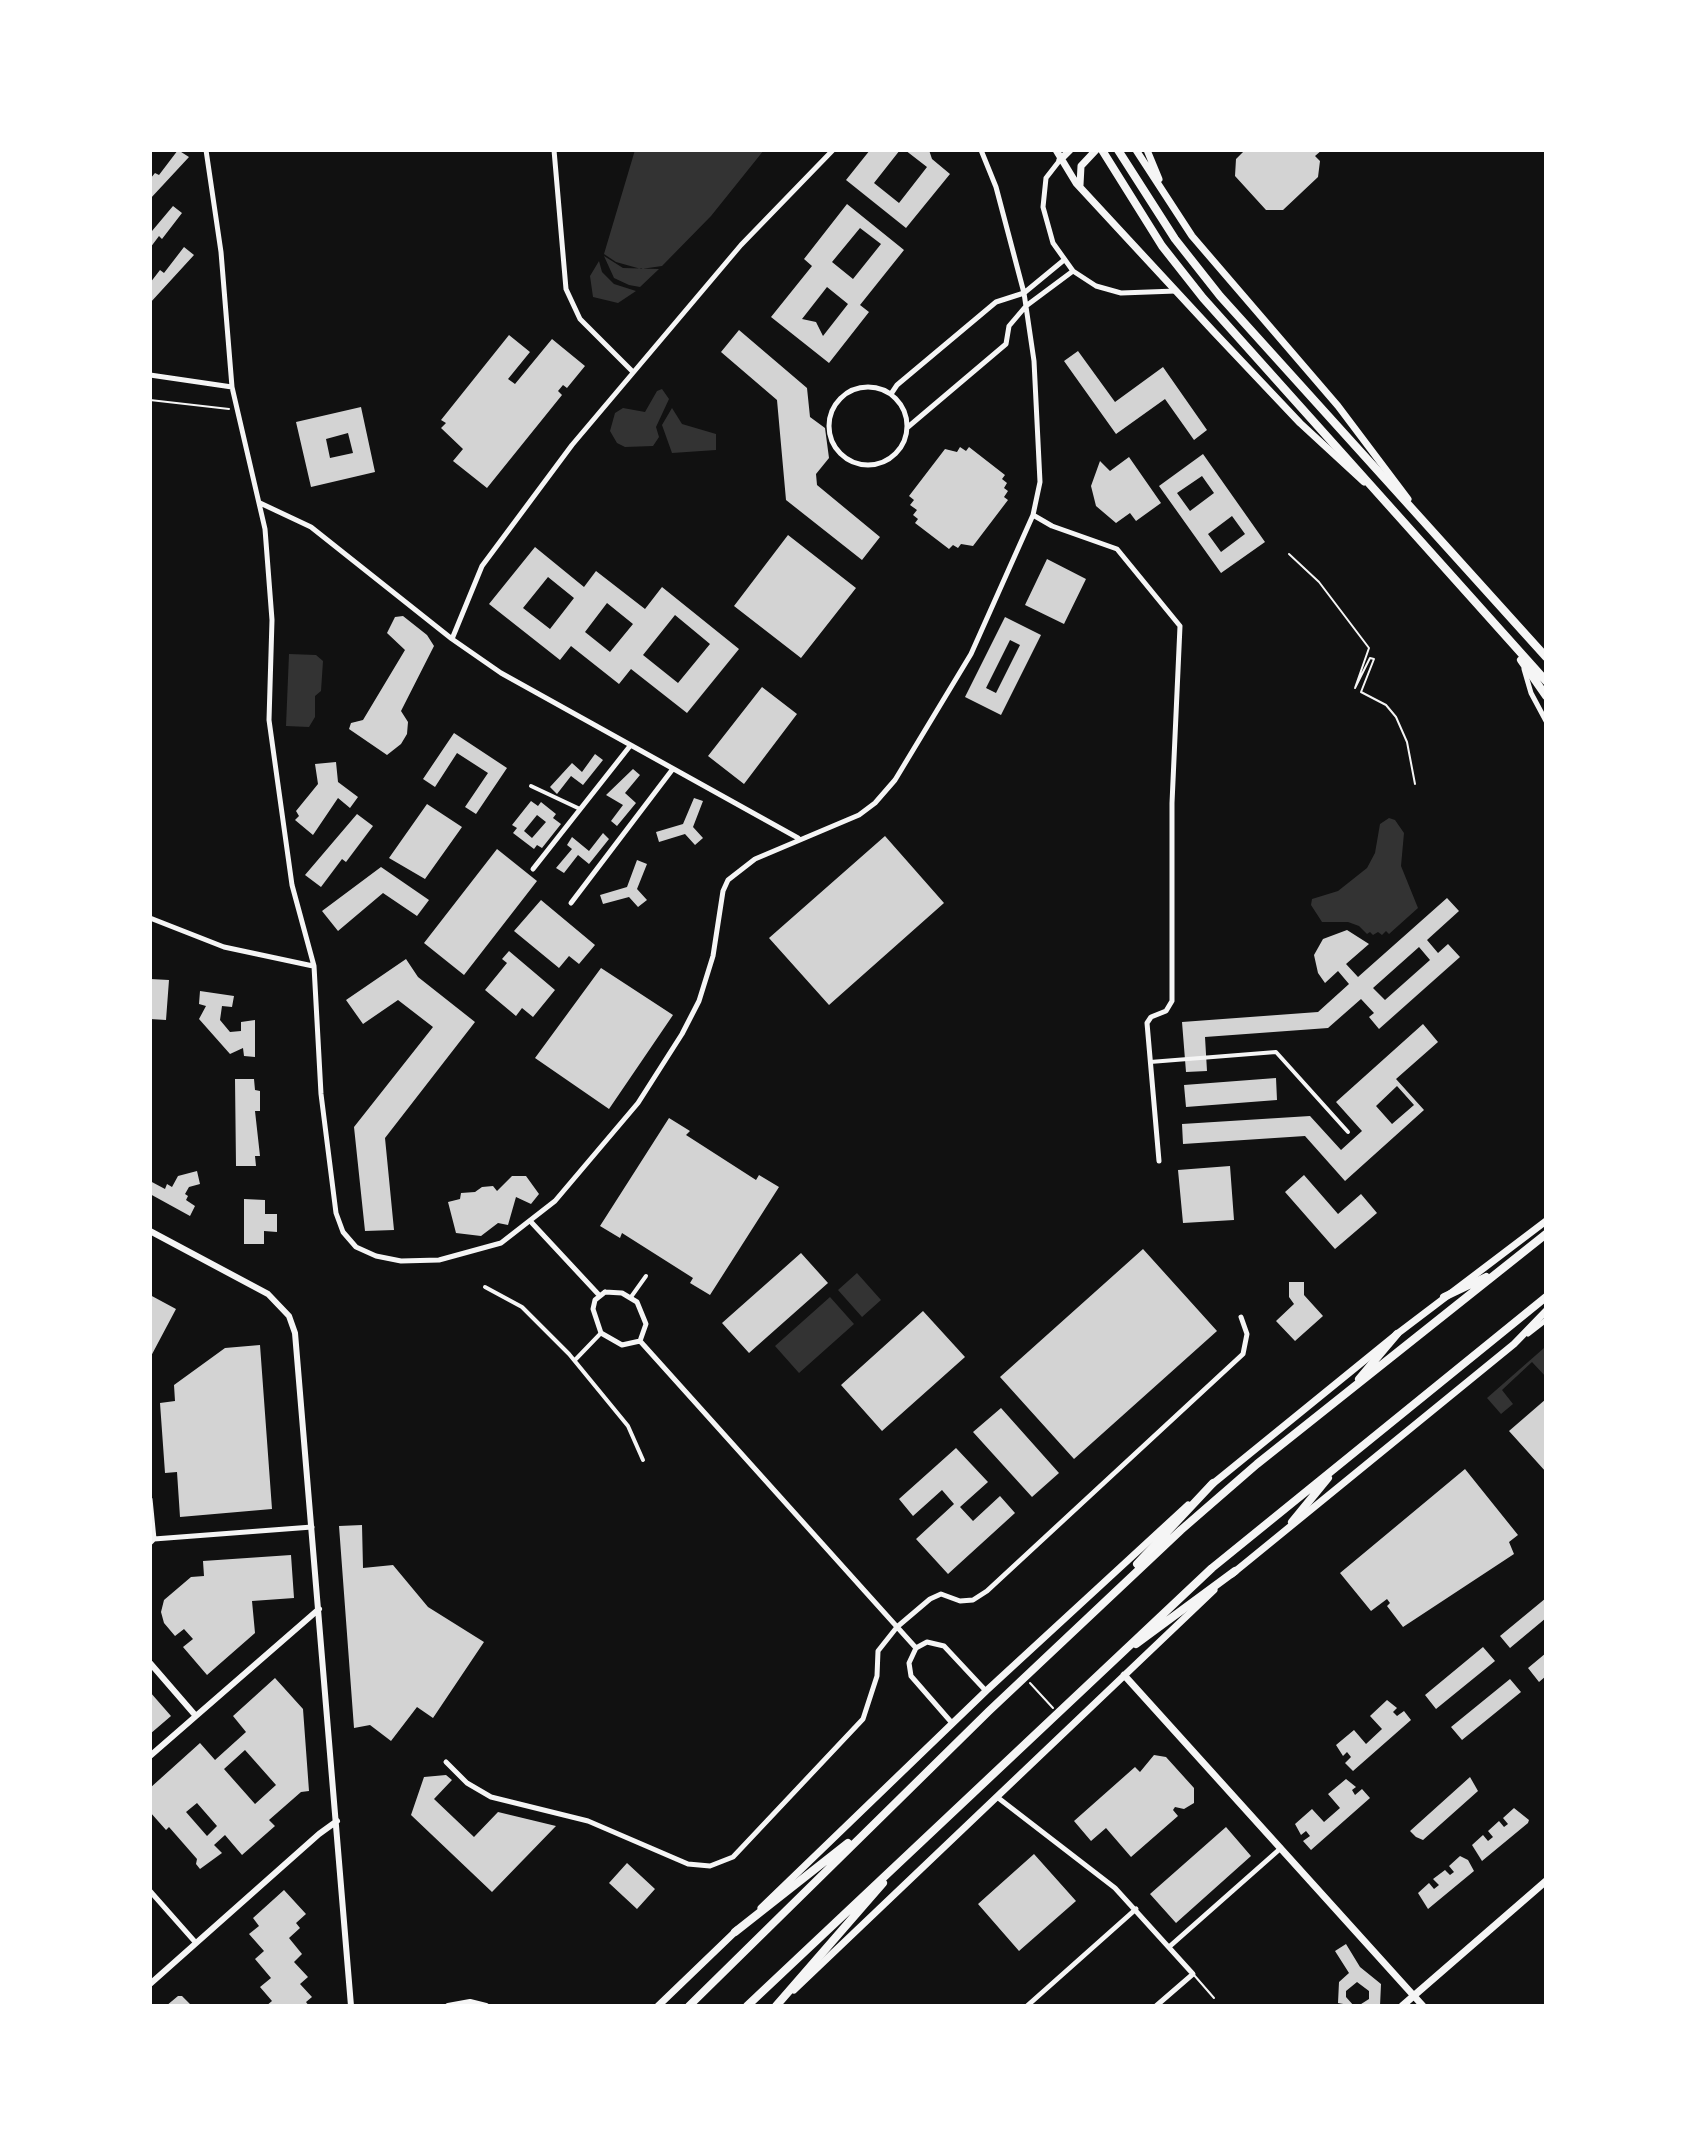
<!DOCTYPE html>
<html>
<head>
<meta charset="utf-8">
<style>
  body { margin:0 }
  #map { position:relative; width:1696px; height:2156px; overflow:hidden; background:#111; font-family:Barlow,sans-serif }
  canvas { display:block }
  .frame { position:absolute; inset:0; border:152px solid #fff; pointer-events:none }
</style>
</head>
<body>
<div id="map">
<canvas width="1696" height="2156"></canvas>
<div class="frame"></div>
</div>
<script>
const c = document.querySelector('canvas').getContext('2d');
c.lineJoin = 'round';
function fill(path, color) {
  c.fillStyle = color;
  c.fill(path, 'evenodd');
}
function poly(rows) {
  const path = new Path2D();
  for (const r of rows) {
    if (r.length === 3) {
      path.moveTo(r[0] + r[2], r[1]);
      path.arc(r[0], r[1], r[2], 0, 2 * Math.PI);
      continue;
    }
    path.moveTo(r[0], r[1]);
    for (let i = 2; i < r.length; i += 2) path.lineTo(r[i], r[i + 1]);
  }
  return path;
}
function strokePath(path, color, width, dash) {
  c.strokeStyle = color;
  c.lineWidth = width;
  c.lineCap = dash ? 'butt' : 'round';
  c.setLineDash(dash || []);
  c.stroke(path);
}
fill(poly([
  [635,150,764,150,711,216,662,266,641,269,616,262,604,254],
  [604,256,623,268,659,269,640,287,629,285,614,278],
  [599,261,602,272,614,284,636,291,618,303,593,297,590,276],
  [662,389,669,399,656,427,659,437,653,446,625,447,617,443,610,431,615,413,623,408,645,412,657,391],
  [672,408,682,424,716,434,716,450,672,453,662,425],
  [289,654,316,655,323,661,321,691,315,696,315,717,309,727,286,726],
  [1389,818,1395,820,1404,833,1401,866,1418,908,1389,934,1386,931,1382,935,1378,932,1373,935,1370,932,1367,934,1359,926,1348,922,1322,922,1311,905,1312,899,1338,891,1367,868,1375,853,1380,824],
  [857,1273,881,1300,862,1317,838,1290],
  [830,1297,854,1324,799,1373,775,1346],
  [1544,1348,1546,1377,1532,1362,1502,1390,1513,1404,1501,1414,1487,1398]
]), '#333');
fill(poly([
  [178,150,189,157,150,199,150,179,155,173,159,175],
  [870,150,900,150,874,183,899,203,927,167,905,150,929,150,932,159,950,174,906,228,846,180],
  [1245,150,1322,150,1315,156,1320,161,1318,177,1283,210,1266,210,1235,176,1236,159],
  [847,204,904,250,860,305,869,312,829,363,771,317,812,266,804,259],
  [860,228,881,244,853,279,832,262],
  [827,287,848,304,823,336,816,322,802,319],
  [173,206,182,213,162,239,159,236,150,248,150,230,152,231],
  [184,247,194,255,150,303,150,283,160,270,164,273],
  [739,330,807,388,810,417,825,428,829,458,816,474,817,485,880,537,862,560,786,500,777,400,721,352],
  [509,335,530,352,508,379,515,384,552,339,585,366,567,388,563,385,558,391,562,395,487,488,453,461,463,449,441,428,446,423,441,420],
  [1078,351,1115,402,1163,367,1207,430,1194,440,1165,399,1116,434,1064,361],
  [361,407,375,472,311,487,296,422],
  [348,433,353,453,330,458,326,439],
  [960,447,966,451,969,447,1005,475,1002,479,1007,483,1004,488,1008,491,1004,497,1008,500,973,546,961,544,958,548,953,545,949,549,915,523,918,519,913,515,917,510,910,505,914,500,909,496,945,449,957,452],
  [1203,454,1265,542,1221,573,1159,486],
  [1202,476,1214,493,1190,511,1177,493],
  [1232,516,1245,534,1221,552,1208,534],
  [1129,457,1161,503,1136,521,1130,513,1116,523,1096,506,1091,486,1100,461,1110,471],
  [788,535,856,588,801,658,734,606],
  [535,547,584,587,596,571,645,609,662,587,739,649,687,713,631,669,619,684,571,646,560,660,489,604],
  [548,577,574,598,550,629,523,608],
  [607,603,633,624,610,652,585,632],
  [675,615,710,644,678,683,643,655],
  [1047,559,1086,579,1064,624,1025,605],
  [403,616,427,635,434,646,401,711,408,722,407,734,401,744,387,755,349,729,351,723,363,720,405,650,387,633,395,617],
  [1005,617,1041,635,1001,715,965,697],
  [1010,640,1020,645,996,693,986,688],
  [762,687,797,714,744,784,708,756],
  [454,733,507,768,476,814,465,807,488,773,457,753,435,787,423,779],
  [595,754,603,760,583,785,571,776,557,794,550,787,572,763,582,772],
  [336,762,338,782,358,797,350,808,338,798,313,835,295,820,299,816,296,811,318,784,315,764],
  [633,769,640,775,625,793,636,803,617,826,611,821,623,805,606,795],
  [694,798,703,801,693,827,703,838,695,845,685,834,659,842,656,832,683,824],
  [531,801,538,806,541,802,556,814,553,818,561,824,542,848,537,845,534,849,513,833,517,828,512,825],
  [537,815,546,822,532,838,524,831],
  [427,804,462,827,425,879,389,858],
  [357,814,373,826,346,862,342,859,321,887,305,875],
  [603,833,609,839,589,864,578,855,564,873,556,868,572,849,567,845,572,837,589,851],
  [885,836,944,903,829,1005,769,938],
  [497,849,537,881,464,975,424,943],
  [637,860,647,864,637,889,647,900,638,907,629,897,603,904,600,895,627,887],
  [381,867,429,900,417,916,383,893,338,931,322,911],
  [1447,898,1459,911,1427,940,1438,953,1448,944,1460,957,1379,1029,1369,1017,1374,1013,1361,999,1328,1028,1205,1037,1207,1071,1186,1072,1182,1022,1318,1012,1349,984,1338,971,1325,983,1318,973,1314,955,1323,939,1347,930,1369,944,1346,964,1358,977],
  [1419,947,1430,960,1385,1000,1373,988],
  [541,900,595,945,579,964,569,956,559,968,514,931],
  [509,951,555,990,533,1017,522,1008,516,1016,485,990,507,963,502,959],
  [406,959,418,977,475,1022,385,1138,394,1230,365,1231,354,1127,433,1027,398,1000,363,1024,346,1000],
  [601,968,673,1015,609,1109,535,1058],
  [150,979,169,980,166,1020,150,1019],
  [200,991,234,996,232,1007,222,1006,220,1020,230,1032,241,1031,241,1022,255,1020,255,1057,244,1056,243,1048,230,1054,199,1019,206,1006,199,1004],
  [1423,1024,1438,1042,1396,1079,1424,1110,1345,1181,1305,1136,1183,1144,1182,1124,1310,1116,1341,1150,1362,1131,1336,1102],
  [1397,1086,1414,1105,1392,1124,1376,1106],
  [1276,1078,1277,1100,1186,1107,1184,1085],
  [235,1079,254,1079,255,1090,260,1091,260,1111,255,1111,260,1156,255,1156,256,1166,236,1166],
  [669,1118,690,1131,686,1135,756,1180,759,1175,779,1187,710,1295,690,1283,693,1278,622,1233,620,1238,600,1226],
  [1230,1166,1234,1220,1183,1223,1178,1170],
  [197,1171,200,1184,189,1187,185,1194,188,1196,186,1200,195,1206,190,1216,150,1194,150,1181,165,1189,167,1184,172,1187,178,1176],
  [1304,1175,1338,1214,1361,1194,1377,1213,1335,1249,1285,1192],
  [512,1176,526,1176,539,1194,531,1204,516,1197,508,1225,498,1223,481,1236,456,1233,448,1202,460,1199,461,1193,475,1192,482,1187,493,1186,497,1191],
  [244,1199,265,1200,265,1214,277,1214,277,1232,264,1231,264,1244,244,1244],
  [1143,1249,1217,1331,1074,1459,1000,1377],
  [801,1253,828,1283,749,1353,722,1323],
  [1289,1282,1304,1282,1304,1295,1323,1316,1295,1341,1276,1321,1294,1304,1289,1297],
  [150,1295,176,1309,150,1358],
  [923,1311,965,1357,882,1431,841,1385],
  [260,1345,272,1509,180,1517,177,1472,165,1473,160,1403,175,1401,174,1385,225,1348],
  [1546,1399,1546,1472,1509,1431],
  [1001,1408,1059,1473,1032,1497,973,1432],
  [956,1448,988,1482,960,1507,973,1521,1000,1496,1015,1513,948,1574,916,1539,954,1504,942,1490,913,1516,899,1499],
  [1465,1469,1518,1535,1509,1542,1514,1554,1403,1627,1387,1606,1390,1603,1387,1599,1371,1611,1340,1573],
  [362,1525,363,1568,393,1565,428,1607,484,1642,433,1718,417,1707,391,1741,370,1725,354,1728,339,1526],
  [291,1555,294,1598,252,1601,255,1633,207,1675,183,1647,193,1639,184,1629,175,1636,164,1623,161,1612,164,1600,191,1577,204,1576,203,1561],
  [1546,1598,1546,1618,1510,1648,1500,1636],
  [1483,1647,1495,1661,1436,1709,1425,1695],
  [1546,1653,1546,1676,1539,1682,1528,1668],
  [275,1678,303,1709,309,1791,301,1792,269,1820,275,1826,242,1855,225,1835,214,1845,222,1853,200,1869,196,1864,197,1859,169,1827,166,1830,150,1812,150,1788,200,1743,215,1760,246,1732,233,1716],
  [245,1750,276,1785,255,1804,224,1769],
  [197,1803,217,1826,207,1836,186,1812],
  [1510,1679,1521,1692,1462,1740,1451,1727],
  [150,1692,171,1716,150,1734],
  [1387,1700,1397,1708,1393,1712,1397,1716,1404,1711,1411,1720,1353,1771,1345,1763,1351,1757,1347,1752,1343,1756,1336,1745,1354,1730,1366,1744,1382,1729,1370,1716],
  [1154,1755,1166,1757,1194,1788,1194,1803,1184,1809,1175,1807,1173,1810,1178,1816,1131,1857,1106,1828,1091,1841,1074,1821,1135,1767,1140,1772],
  [446,1775,452,1780,434,1799,474,1837,498,1812,556,1826,492,1892,411,1815,424,1777],
  [1470,1777,1478,1791,1423,1840,1416,1837,1410,1831],
  [1346,1779,1356,1787,1352,1790,1355,1795,1362,1789,1370,1798,1311,1850,1303,1841,1310,1836,1306,1831,1301,1835,1295,1824,1312,1809,1324,1822,1340,1808,1328,1794],
  [1514,1808,1529,1820,1528,1823,1482,1861,1472,1845,1483,1835,1488,1841,1493,1837,1488,1831,1499,1821,1504,1827,1508,1824,1503,1818],
  [1226,1827,1251,1856,1176,1923,1150,1894],
  [1034,1854,1076,1901,1019,1951,978,1904],
  [1460,1856,1468,1860,1474,1871,1428,1909,1418,1893,1429,1883,1434,1889,1439,1885,1433,1879,1445,1870,1450,1875,1454,1872,1449,1866],
  [627,1863,655,1889,637,1909,609,1883],
  [284,1890,306,1914,296,1923,300,1928,289,1938,302,1954,294,1962,308,1977,300,1984,312,1997,306,2002,309,2006,266,2006,272,2001,260,1987,271,1978,255,1959,264,1951,249,1934,259,1926,253,1918],
  [1346,1944,1360,1967,1381,1984,1380,2006,1358,2006,1369,1999,1369,1991,1357,1982,1346,1991,1346,1997,1354,2006,1338,2003,1339,1982,1349,1973,1335,1951],
  [178,1996,182,1996,192,2006,166,2006]
]), '#d3d3d3');
strokePath(poly([
  [150,400,229,409],
  [1289,554,1319,582,1369,648,1355,688,1370,658,1374,659,1361,692,1386,705,1396,717,1407,742,1415,784],
  [1030,1683,1053,1708]
]), '#f5f5f5', 2);
strokePath(poly([
  [1194,1975,1214,1998]
]), '#f5f5f5', 2);
strokePath(poly([
  [531,786,580,809],
  [1150,1062,1276,1052,1348,1132],
  [485,1287,522,1307,569,1354,628,1426,643,1460],
  [631,1297,646,1276],
  [575,1360,601,1333]
]), '#f5f5f5', 4);
strokePath(poly([
  [206,150,221,252,232,387,265,529,272,620,269,720,292,885,314,966,321,1094,336,1213,343,1232,356,1247,376,1256,401,1261,439,1260,501,1243,555,1201,638,1103,682,1034,699,1001,713,956,723,891,728,880,755,859,859,815,875,803,895,780,971,654,1033,515,1040,482,1034,361,1024,293,996,187,981,150],
  [554,150,566,289,580,319,632,371],
  [1060,160,1046,178,1043,207,1053,243,1073,271,1096,286,1121,293,1176,291],
  [150,375,232,387],
  [868,426,39],
  [891,394,897,385,996,302,1024,293,1064,260],
  [908,427,1006,344,1009,326,1026,306,1073,271],
  [260,503,311,527,452,639,501,673,798,838],
  [1033,515,1052,526,1117,549,1180,626,1172,803,1172,1001,1166,1011,1151,1017,1147,1023,1159,1161],
  [452,639,482,566,572,445,741,245,833,150],
  [1524,669,1531,693,1546,721],
  [533,869,630,746],
  [571,903,672,770],
  [150,918,224,947,313,966],
  [532,1223,599,1295],
  [605,1292,622,1293,637,1302,646,1324,640,1341,622,1345,601,1333,593,1309,595,1300,605,1292],
  [1528,1334,1546,1320],
  [640,1341,916,1648],
  [150,1499,154,1539,150,1543],
  [154,1539,312,1527],
  [952,1723,911,1676,909,1663,916,1648,927,1642,944,1646,986,1691],
  [446,1762,467,1783,491,1797,588,1821,688,1864,710,1866,733,1857,863,1719,877,1676,878,1651,897,1627,930,1599,941,1594,960,1601,973,1600,987,1591,1243,1354,1247,1334,1241,1317],
  [997,1797,1115,1888,1193,1974,1156,2006],
  [150,1891,196,1943],
  [1169,1947,1281,1848],
  [1027,2006,1136,1909]
]), '#f5f5f5', 5);
strokePath(poly([
  [150,1231,268,1294,289,1316,295,1333,351,2006],
  [150,1663,195,1715],
  [150,1756,319,1609],
  [150,1984,319,1834,337,1821],
  [448,2006,470,2002,486,2006]
]), '#f5f5f5', 6);
strokePath(poly([
  [1056,150,1076,183,1213,331,1300,423,1364,482],
  [1136,150,1192,236,1338,406,1408,499],
  [1147,150,1159,179],
  [1060,160,1070,150],
  [1080,185,1081,166,1096,150],
  [1210,1486,1397,1334,1546,1221],
  [1232,1574,1514,1344,1546,1311],
  [1124,1675,1423,2006],
  [761,1908,986,1691,1188,1505],
  [794,1990,1214,1590],
  [658,2006,737,1930],
  [1402,2006,1546,1881]
]), '#f5f5f5', 7);
strokePath(poly([
  [1102,150,1162,246,1203,298,1546,681],
  [1118,150,1175,239,1220,296,1546,657],
  [1521,660,1546,696],
  [1444,1297,1486,1277],
  [1359,1379,1397,1334],
  [1292,1522,1328,1478],
  [1137,1564,1213,1483],
  [1136,1644,1235,1571],
  [735,1932,848,1843],
  [689,2006,989,1711,1181,1530,1257,1464,1546,1234],
  [747,2006,1212,1568,1546,1297],
  [776,2006,883,1883]
]), '#f5f5f5', 8);
</script>
</body>
</html>
